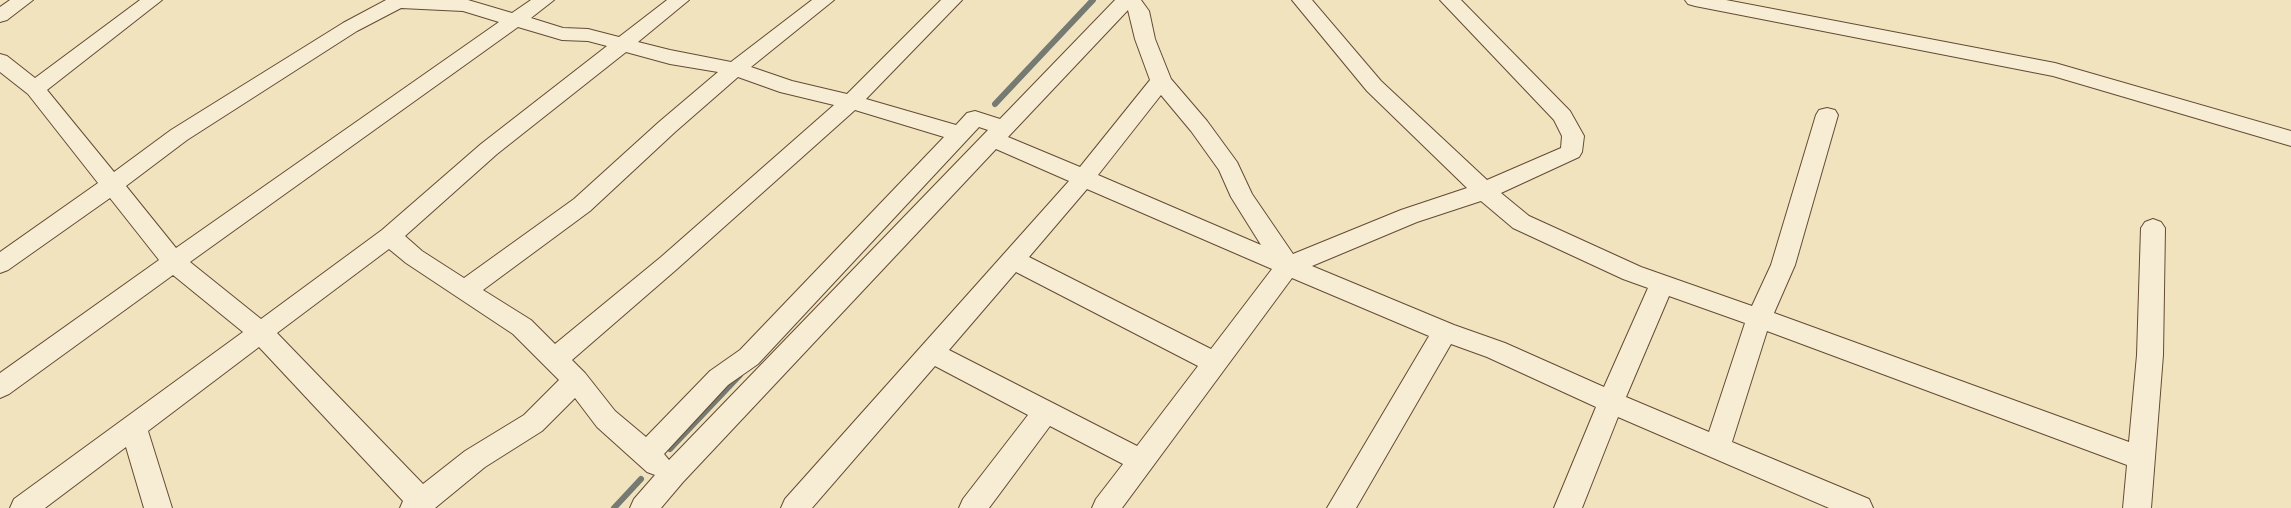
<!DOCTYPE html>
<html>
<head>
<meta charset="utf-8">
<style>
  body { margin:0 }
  canvas { display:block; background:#f1e3bd }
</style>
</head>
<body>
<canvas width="2291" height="508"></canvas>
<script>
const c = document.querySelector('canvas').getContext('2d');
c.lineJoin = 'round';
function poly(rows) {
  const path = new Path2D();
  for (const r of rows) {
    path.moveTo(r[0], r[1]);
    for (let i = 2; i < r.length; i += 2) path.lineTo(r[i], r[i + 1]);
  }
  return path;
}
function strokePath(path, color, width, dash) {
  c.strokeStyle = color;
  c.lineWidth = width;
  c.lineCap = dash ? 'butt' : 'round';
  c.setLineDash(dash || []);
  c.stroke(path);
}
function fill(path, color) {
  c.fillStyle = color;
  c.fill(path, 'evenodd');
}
strokePath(poly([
  [995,104,1093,0],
  [670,449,740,375],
  [614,508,641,479]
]), '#757a73', 6);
const street = poly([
  [10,0,33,0,7,20,0,22,0,7,10,0],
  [140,0,162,0,47,90,114,172,171,130,343,23,386,0,468,0,512,13,531,0,554,0,531,18,563,28,588,29,619,37,667,0,689,0,638,42,670,50,731,62,812,0,834,0,751,67,792,81,847,94,941,0,962,0,866,99,956,125,967,113,975,111,1000,119,1115,0,1141,0,1149,11,1155,39,1171,79,1207,121,1237,162,1252,194,1293,254,1401,210,1467,188,1367,91,1292,0,1312,0,1381,81,1487,180,1561,148,1562,136,1554,120,1440,0,1461,0,1570,111,1584,136,1582,152,1579,157,1501,193,1529,216,1641,267,1752,306,1771,265,1816,115,1819,110,1827,108,1835,110,1838,115,1795,265,1774,313,2129,442,2137,355,2141,228,2145,222,2153,219,2161,222,2165,228,2163,355,2151,508,2123,508,2127,465,1767,331,1732,442,1869,499,1873,508,1829,508,1618,417,1582,508,1554,508,1596,407,1487,357,1451,344,1356,508,1327,508,1429,336,1292,278,1122,508,1092,508,1096,499,1123,464,1050,426,989,508,959,508,963,499,1028,415,935,366,812,508,781,508,785,499,1069,181,996,149,683,482,661,508,630,508,634,499,655,475,647,472,597,427,575,398,542,431,485,467,435,508,400,508,403,501,259,347,148,431,172,508,144,508,126,447,45,508,10,508,14,499,243,332,173,275,9,394,0,398,0,373,159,260,110,198,8,270,0,273,0,252,98,183,28,94,0,72,0,54,7,56,35,78,140,0],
  [401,8,463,11,499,22,176,248,126,186,187,140,357,31,401,8],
  [1128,10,1135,39,1150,80,1080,167,1008,137,1128,10],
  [518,27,562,40,588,41,607,46,481,144,382,230,261,319,190,262,518,27],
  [626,52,670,64,718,72,659,122,574,199,464,278,422,251,405,236,497,154,626,52],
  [738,77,780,92,834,105,661,257,555,344,531,320,483,290,590,211,675,132,738,77],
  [1161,95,1191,131,1219,170,1231,197,1261,245,1098,175,1161,95],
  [855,110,944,137,740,350,710,371,646,437,615,411,585,373,572,360,677,269,855,110],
  [979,127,988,130,669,460,664,454,728,385,758,364,979,127],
  [1087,189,1272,269,1211,349,1029,257,1087,189],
  [1481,201,1513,228,1623,279,1648,288,1604,387,1505,343,1454,325,1312,266,1417,222,1481,201],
  [389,249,406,263,513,334,559,380,524,415,465,451,423,484,277,333,389,249],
  [1016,272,1198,366,1137,446,949,350,1016,272],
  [1669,296,1745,323,1709,432,1626,397,1669,296],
  [1685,0,1726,0,2055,63,2291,131,2291,146,2053,76,1695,6,1688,4,1685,0]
]);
strokePath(street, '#644b34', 2);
fill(street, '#f6edd4');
</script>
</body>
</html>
